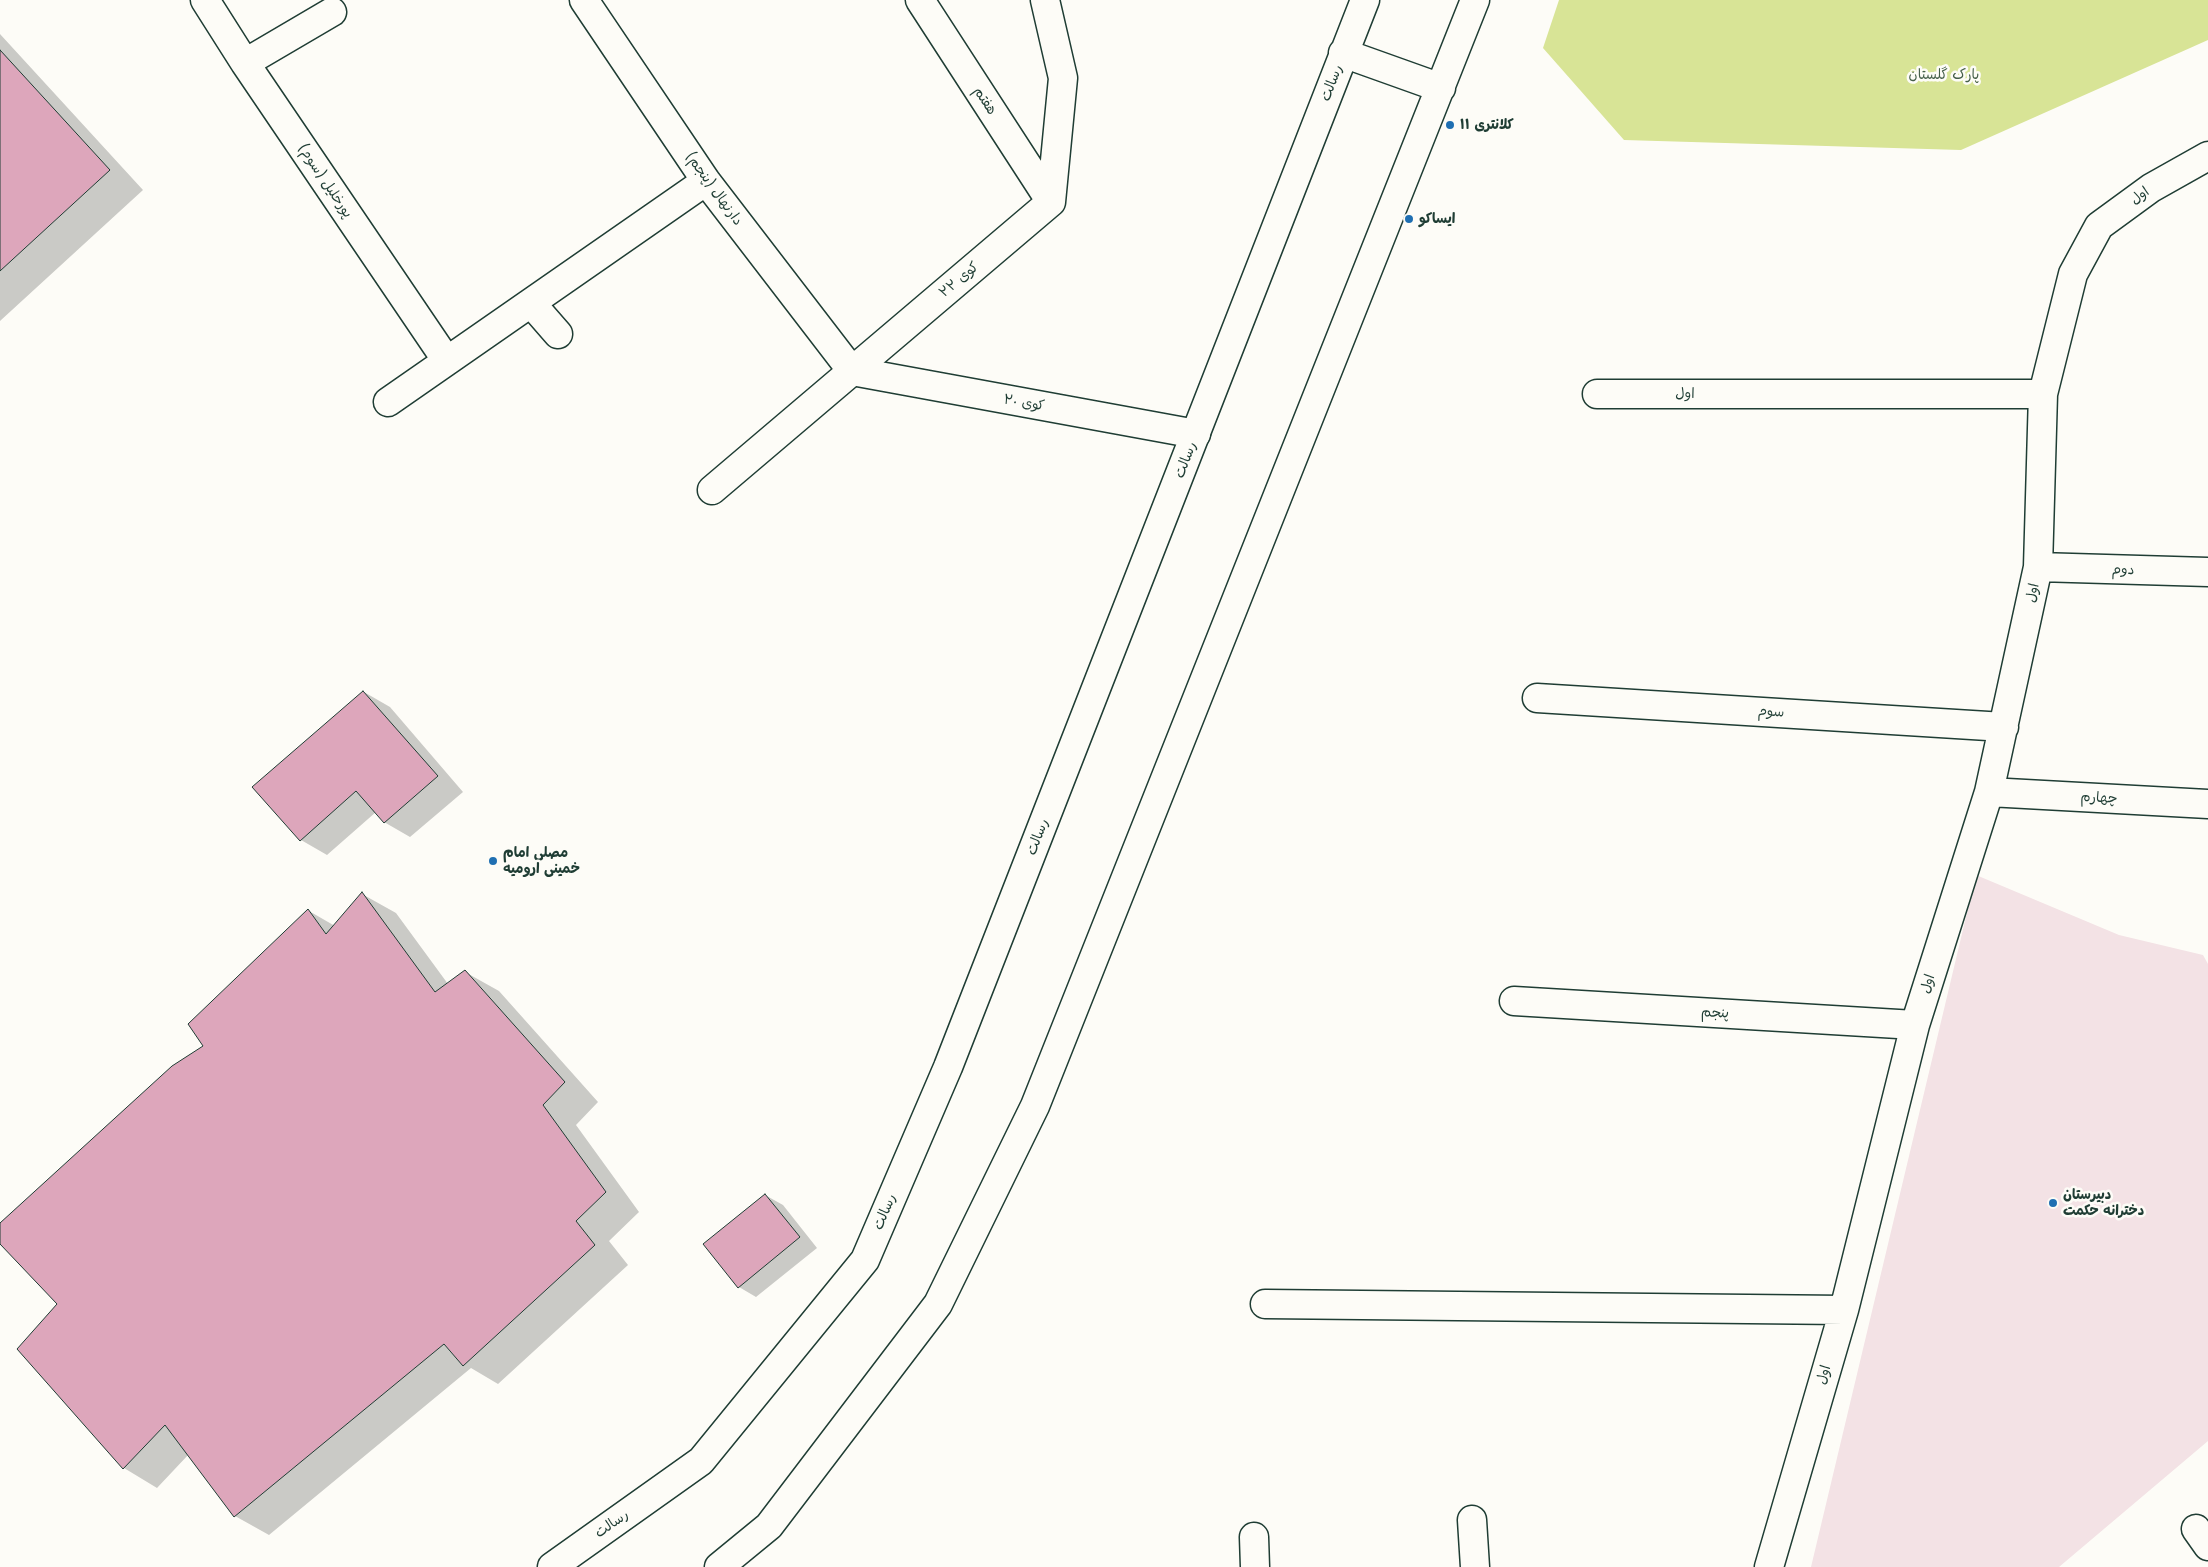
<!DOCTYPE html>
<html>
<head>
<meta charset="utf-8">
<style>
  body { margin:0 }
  canvas { display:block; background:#fdfcf7 }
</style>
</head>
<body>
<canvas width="2208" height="1567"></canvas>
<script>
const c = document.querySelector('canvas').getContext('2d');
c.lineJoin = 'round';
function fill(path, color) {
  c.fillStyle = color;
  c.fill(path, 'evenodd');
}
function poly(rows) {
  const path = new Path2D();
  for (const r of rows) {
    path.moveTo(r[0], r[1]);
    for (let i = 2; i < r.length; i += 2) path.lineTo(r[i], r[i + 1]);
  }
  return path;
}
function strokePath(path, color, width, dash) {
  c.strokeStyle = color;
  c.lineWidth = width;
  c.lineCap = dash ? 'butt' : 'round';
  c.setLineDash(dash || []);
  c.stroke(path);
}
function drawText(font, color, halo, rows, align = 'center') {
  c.font = font + ' "Playpen Sans","Playpen Sans Arabic",sans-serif';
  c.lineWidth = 5;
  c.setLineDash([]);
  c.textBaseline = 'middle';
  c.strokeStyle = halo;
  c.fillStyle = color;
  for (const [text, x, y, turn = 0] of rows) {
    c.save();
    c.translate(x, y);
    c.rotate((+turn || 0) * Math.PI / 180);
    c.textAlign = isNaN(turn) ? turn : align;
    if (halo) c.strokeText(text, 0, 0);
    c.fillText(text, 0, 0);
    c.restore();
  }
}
fill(poly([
  [1976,875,2119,935,2203,955,2208,964,2208,1441,2059,1567,1811,1567]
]), '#f3e2e5');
fill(poly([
  [1559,0,2208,0,2208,40,1961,150,1624,140,1543,48]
]), '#d8e496');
fill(poly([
  [0,34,143,190,0,321],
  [364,692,390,707,463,792,410,837,384,822,376,812,327,855,301,840],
  [362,894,396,913,448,984,465,972,499,991,598,1102,576,1125,639,1212,609,1241,628,1265,498,1384,471,1368,269,1535,235,1516,189,1454,157,1488,124,1468,59,1304,0,1242,0,1225,205,1046,309,911,335,926],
  [765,1195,783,1205,817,1248,756,1297,739,1287]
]), '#0003');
const building = poly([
  [0,50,110,170,0,271,0,50],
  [363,691,438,776,384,823,356,791,300,841,252,787,363,691],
  [362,892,435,992,465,970,565,1082,543,1105,606,1192,576,1221,595,1245,463,1366,444,1344,234,1517,165,1425,123,1469,17,1349,57,1304,0,1244,0,1223,172,1066,203,1046,188,1024,308,909,326,934,362,892],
  [765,1194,800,1237,738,1288,703,1244,765,1194]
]);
fill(building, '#dda6bb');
strokePath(building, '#1f3d34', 1);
const minor = poly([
  [205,0,245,63,447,361],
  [584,0,706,181,852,371],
  [920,0,1051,202],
  [245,63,332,12],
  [531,303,558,334],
  [852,371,1196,434],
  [1597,394,2043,394],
  [388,402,706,181],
  [712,490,1051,202,1063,78,1045,0],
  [2038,567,2208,572],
  [1537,698,2004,727],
  [1989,792,2208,804],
  [1514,1001,1915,1025],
  [1265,1304,1844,1310],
  [1472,1520,1475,1567],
  [2196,1529,2208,1546],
  [1254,1537,1255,1567],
  [1769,1567,1844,1310,1915,1025,1989,792,2038,567,2043,394,2073,274,2099,226,2151,188,2208,156]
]);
const major = poly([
  [1343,53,1441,88],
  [552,1567,701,1461,865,1260,948,1067,1365,0],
  [719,1567,769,1526,938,1304,1035,1106,1475,0]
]);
strokePath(minor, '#1f3d34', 31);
strokePath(major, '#1f3d34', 31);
strokePath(minor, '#fdfcf7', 28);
strokePath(major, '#fdfcf7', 28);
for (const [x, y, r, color] of [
  [1450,125,5,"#1f6fb2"],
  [1409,219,5,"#1f6fb2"],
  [493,861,5,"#1f6fb2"],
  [2053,1203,5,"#1f6fb2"]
]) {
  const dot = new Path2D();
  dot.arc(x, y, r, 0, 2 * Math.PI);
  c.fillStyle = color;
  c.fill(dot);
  strokePath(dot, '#fdfcf7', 2);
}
drawText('14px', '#445e48', '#fdfcf7', [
  ["پارک گلستان",1944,75]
]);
drawText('14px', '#1f3d34', '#fdfcf7', [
  ["رسالت",1332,83,-69],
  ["هفتم",985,101,57],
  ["پورخلیل (سوم)",325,181,56],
  ["دارنهال (پنجم)",714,189,54],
  ["اول",2140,196,-36],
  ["کوی ۲۲",959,280,-40],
  ["اول",1685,394],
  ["کوی ۲۰",1024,403,10],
  ["رسالت",1186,460,-69],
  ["دوم",2123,570,2],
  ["اول",2033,593,-78],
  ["سوم",1771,712,4],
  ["چهارم",2099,798,3],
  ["رسالت",1038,837,-69],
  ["اول",1928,984,-72],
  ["پنجم",1715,1013,3],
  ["رسالت",885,1212,-67],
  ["اول",1824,1375,-74],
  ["رسالت",612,1524,-35]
]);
drawText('bold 14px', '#1f3d34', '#fdfcf7', [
  ["کلانتری ۱۱",1460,125],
  ["ایساکو",1419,219],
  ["مصلی امام",503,853],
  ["خمینی ارومیه",503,869],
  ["دبیرستان",2063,1195],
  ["دخترانه حکمت",2063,1211]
], 'left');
</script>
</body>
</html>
